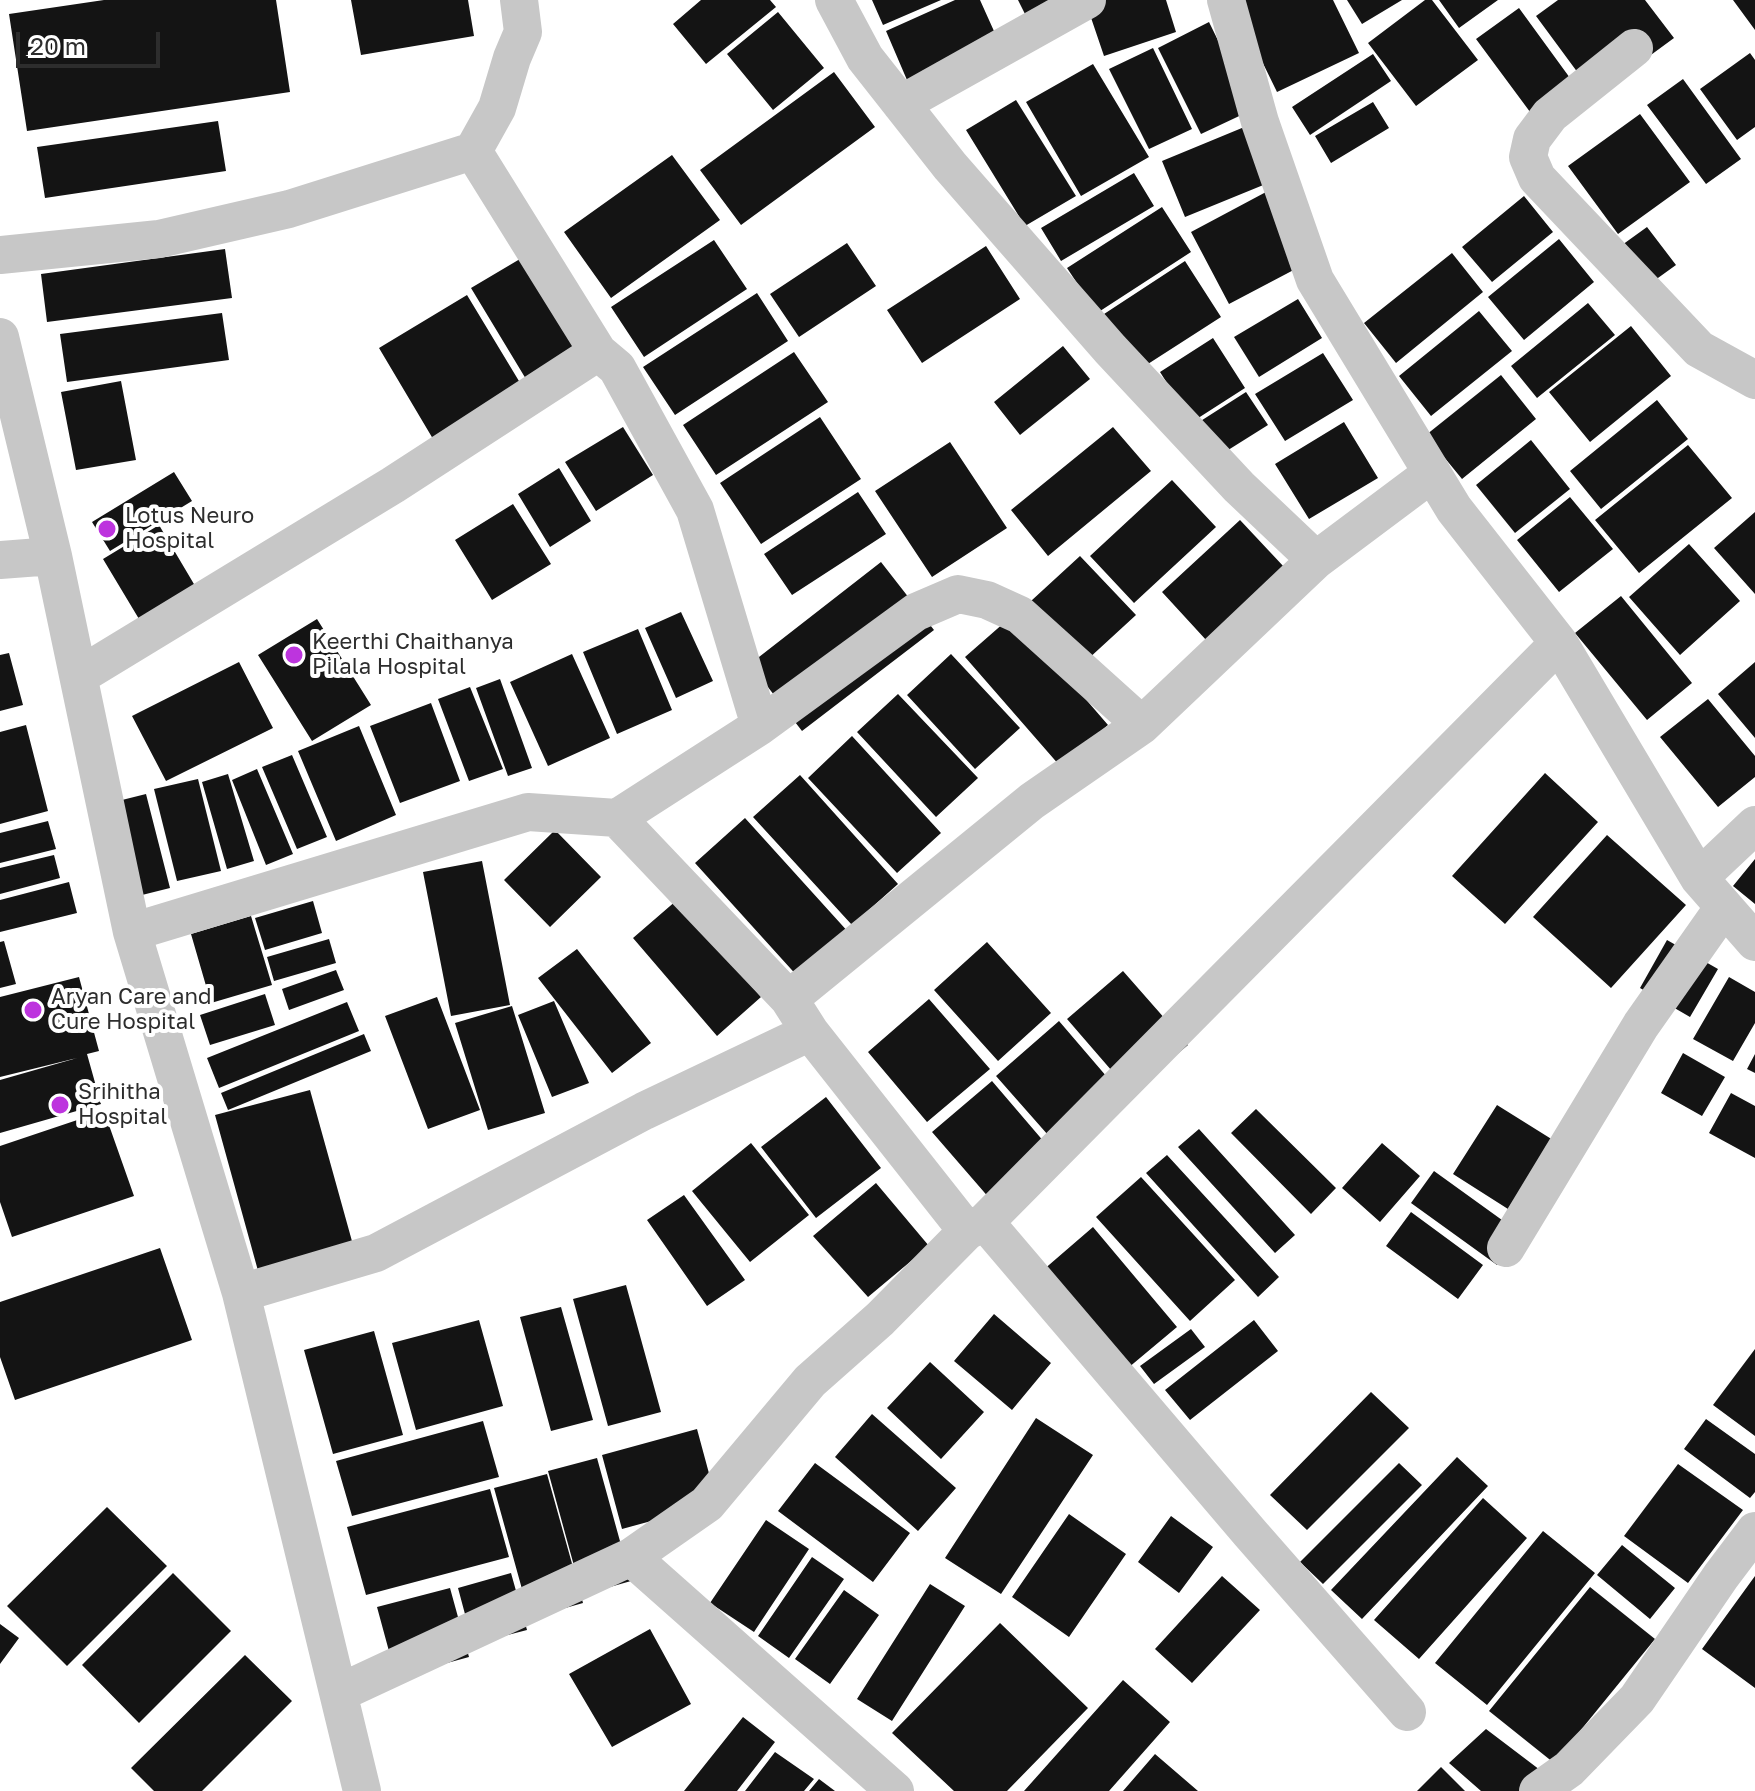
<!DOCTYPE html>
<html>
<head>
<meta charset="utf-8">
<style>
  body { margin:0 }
  #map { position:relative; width:1755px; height:1791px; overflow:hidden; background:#fff; font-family:"Golos Text",sans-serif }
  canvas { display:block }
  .scale { position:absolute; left:16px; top:32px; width:144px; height:36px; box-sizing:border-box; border:4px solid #2d2d2d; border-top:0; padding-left:10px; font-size:24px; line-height:28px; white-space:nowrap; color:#2d2d2d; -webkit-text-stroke:6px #fff; paint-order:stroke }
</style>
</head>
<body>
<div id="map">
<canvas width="1755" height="1791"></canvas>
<div class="scale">20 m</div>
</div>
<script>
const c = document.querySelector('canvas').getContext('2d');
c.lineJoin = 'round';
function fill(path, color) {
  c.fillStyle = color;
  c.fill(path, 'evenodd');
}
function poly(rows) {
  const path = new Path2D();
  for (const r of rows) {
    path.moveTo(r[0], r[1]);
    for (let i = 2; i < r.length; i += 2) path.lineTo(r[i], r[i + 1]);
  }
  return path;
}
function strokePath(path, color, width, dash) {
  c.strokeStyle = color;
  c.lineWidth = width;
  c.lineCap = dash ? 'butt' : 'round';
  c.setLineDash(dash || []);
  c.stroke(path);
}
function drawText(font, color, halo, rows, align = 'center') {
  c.font = font + ' "Golos Text",sans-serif';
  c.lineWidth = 8;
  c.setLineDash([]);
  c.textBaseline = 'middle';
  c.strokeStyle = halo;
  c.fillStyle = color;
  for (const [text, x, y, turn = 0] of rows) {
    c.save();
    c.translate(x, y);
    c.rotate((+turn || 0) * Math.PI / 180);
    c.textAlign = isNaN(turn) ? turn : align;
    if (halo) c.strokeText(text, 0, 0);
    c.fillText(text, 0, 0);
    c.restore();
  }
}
fill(poly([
  [104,0,276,0,290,92,27,131,9,14],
  [351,0,468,0,474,36,361,55],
  [701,0,770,0,776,7,706,64,673,24],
  [872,0,941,0,883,25],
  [955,0,980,0,998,40,907,80,886,31],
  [1018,0,1075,0,1030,24],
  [1085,0,1166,0,1176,32,1104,56],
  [1243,0,1333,0,1359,53,1277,92,1234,4],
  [1347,0,1402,0,1362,24],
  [1425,0,1432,0,1478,60,1416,106,1368,43],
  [1439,0,1498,0,1459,28],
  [1558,0,1645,0,1674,38,1595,96,1536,16],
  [1733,0,1755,0,1755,30],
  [1519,8,1578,89,1536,120,1476,39],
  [778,12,824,68,773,110,727,54],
  [1209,22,1252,110,1201,134,1158,48],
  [1153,48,1192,129,1149,149,1109,69],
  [1750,53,1755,60,1755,127,1737,140,1700,89],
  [1373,54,1391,81,1310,135,1292,107],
  [1093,64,1149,157,1081,196,1026,102],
  [834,72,875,127,741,225,700,170],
  [1683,79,1741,159,1706,184,1647,105],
  [1016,100,1076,196,1025,226,966,130],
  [1373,102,1389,128,1331,163,1315,136],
  [1640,114,1690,182,1618,234,1568,166],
  [218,121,226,171,45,198,37,147],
  [1254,123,1278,179,1185,217,1162,161],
  [672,155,720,220,611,298,564,232],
  [1134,173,1154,206,1061,261,1041,228],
  [1266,192,1305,264,1229,304,1191,232],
  [1524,196,1553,232,1492,282,1462,247],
  [1162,207,1191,252,1097,313,1067,268],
  [1647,227,1676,265,1651,283,1622,245],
  [1559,239,1594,282,1524,340,1488,297],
  [714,240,747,289,644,357,611,307],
  [847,243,876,286,799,337,770,294],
  [986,246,1020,299,922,363,887,310],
  [225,249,232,298,47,322,41,274],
  [1452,253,1483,292,1396,363,1364,323],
  [525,256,588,362,535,394,471,288],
  [1185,261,1221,317,1137,371,1101,316],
  [757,293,788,341,675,415,643,367],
  [467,295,528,396,439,449,379,348],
  [1298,299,1322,338,1259,377,1234,337],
  [1588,303,1615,335,1537,398,1511,366],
  [1479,311,1512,351,1431,416,1399,376],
  [222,313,229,360,67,382,60,334],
  [1631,326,1671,376,1590,442,1549,392],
  [1213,338,1245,388,1192,422,1160,372],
  [1063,346,1090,379,1020,435,994,402],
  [794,352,828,402,716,475,683,425],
  [1323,353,1353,400,1285,441,1255,394],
  [1501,375,1536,419,1462,479,1426,435],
  [121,381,136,460,76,470,61,392],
  [1246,392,1268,425,1217,457,1196,424],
  [1657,400,1688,439,1601,509,1570,471],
  [820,417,861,479,761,544,720,483],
  [1344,422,1378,478,1309,519,1275,464],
  [623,427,653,475,596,511,565,462],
  [1113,427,1151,471,1048,556,1011,510],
  [1531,440,1570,489,1515,533,1476,485],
  [950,442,1007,528,932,577,875,491],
  [1688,445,1732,498,1639,573,1595,520],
  [559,468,591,521,550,547,518,494],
  [174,472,192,501,110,551,92,522],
  [1172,480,1216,527,1134,603,1090,556],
  [858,492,886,534,792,595,764,554],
  [1570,497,1613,549,1559,592,1517,540],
  [513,504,551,564,492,600,455,540],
  [1755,512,1755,594,1714,548],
  [1240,520,1285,568,1207,641,1162,592],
  [159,525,204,601,148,634,103,559],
  [1689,544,1740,601,1680,655,1629,597],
  [1080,556,1136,615,1087,660,1031,601],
  [881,562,934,630,802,731,750,664],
  [1621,596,1692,683,1647,720,1575,633],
  [681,612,713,681,676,698,645,628],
  [1013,615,1108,725,1060,766,965,657],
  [317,619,371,705,312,741,258,655],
  [638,629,672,710,617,734,583,652],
  [9,653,23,705,0,711,0,655],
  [572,654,610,738,548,766,510,682],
  [951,654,1020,728,975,769,907,695],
  [239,662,273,728,166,781,132,716],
  [1755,662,1755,738,1718,694],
  [500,679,532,768,508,776,476,688],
  [470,687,503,769,469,781,438,699],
  [898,694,978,778,936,817,857,732],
  [1708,699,1755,756,1755,777,1718,807,1660,737],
  [431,703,460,781,400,803,370,726],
  [26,725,48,811,0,824,0,732],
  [359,726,396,815,336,841,298,751],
  [852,736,941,833,897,873,808,778],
  [292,755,327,837,297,849,262,767],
  [257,769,293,854,266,865,232,780],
  [1545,773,1598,822,1505,924,1452,876],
  [228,774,254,861,227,869,202,782],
  [800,775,898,884,852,925,753,817],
  [198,779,221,871,177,881,154,789],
  [146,794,170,888,138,896,114,802],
  [745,818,850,934,800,979,695,863],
  [48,821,56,849,0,863,0,833],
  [555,830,601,877,550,927,504,880],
  [1607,835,1686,905,1611,988,1533,917],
  [54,855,60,878,0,894,0,868],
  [1755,859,1755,904,1733,886],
  [482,861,510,1005,451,1016,423,872],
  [69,882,77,913,0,932,0,900],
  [677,900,761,997,717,1036,633,938],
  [313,901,322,933,265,950,255,918],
  [251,916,272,985,211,1003,191,934],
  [329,939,336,963,274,981,267,957],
  [1667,940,1718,969,1690,1017,1640,988],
  [4,941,16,984,0,988,0,942],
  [987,942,1051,1013,998,1061,934,990],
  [577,949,651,1043,612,1073,538,978],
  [336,970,344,990,289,1010,282,989],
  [1123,971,1188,1045,1131,1093,1067,1019],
  [79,977,99,1051,87,1054,101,1104,0,1133,0,1080,77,1058,0,1077,0,997],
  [1729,977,1755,992,1755,1023,1733,1061,1693,1039],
  [265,994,275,1025,210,1045,200,1015],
  [437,997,480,1110,428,1129,385,1016],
  [929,999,990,1069,927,1122,868,1052],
  [554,1001,589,1083,552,1097,518,1015],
  [347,1002,359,1031,219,1088,207,1058],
  [512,1006,545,1113,488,1130,455,1023],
  [1059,1021,1125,1098,1063,1152,996,1076],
  [364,1034,371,1051,228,1110,221,1093],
  [1683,1053,1725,1077,1702,1116,1661,1093],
  [1755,1054,1755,1073,1747,1069],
  [992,1081,1057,1157,997,1207,932,1132],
  [310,1090,355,1252,260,1278,215,1115],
  [1731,1093,1755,1106,1755,1158,1709,1133],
  [826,1097,881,1168,816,1218,761,1147],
  [1497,1105,1553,1140,1508,1209,1453,1174],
  [1256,1109,1336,1188,1311,1214,1231,1133],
  [104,1111,134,1196,12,1237,0,1202,0,1146],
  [1199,1129,1295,1235,1275,1253,1178,1147],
  [751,1143,809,1215,750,1262,692,1191],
  [1382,1143,1420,1176,1380,1222,1342,1188],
  [1167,1155,1279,1277,1258,1297,1146,1173],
  [1434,1171,1520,1233,1497,1265,1411,1203],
  [1141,1177,1235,1280,1190,1321,1096,1217],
  [876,1183,929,1246,868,1297,813,1236],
  [684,1195,745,1280,707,1306,647,1220],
  [1411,1212,1483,1265,1458,1299,1386,1246],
  [1093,1227,1177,1327,1128,1368,1042,1271],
  [160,1248,192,1340,15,1400,0,1357,0,1302],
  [626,1285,661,1412,608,1426,573,1299],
  [561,1307,593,1420,551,1431,520,1317],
  [994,1314,1051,1363,1012,1410,954,1361],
  [479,1320,503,1406,416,1430,392,1343],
  [1254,1320,1278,1351,1190,1420,1165,1390],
  [1191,1329,1205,1347,1154,1384,1140,1366],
  [374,1331,403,1435,333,1454,304,1350],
  [1755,1349,1755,1436,1713,1405],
  [930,1362,984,1412,941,1459,887,1408],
  [1371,1392,1409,1428,1307,1530,1270,1495],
  [872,1414,956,1488,918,1531,835,1457],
  [1036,1418,1093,1455,1001,1594,945,1558],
  [1706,1419,1755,1454,1755,1492,1750,1498,1684,1449],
  [483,1421,499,1477,352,1516,336,1461],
  [697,1429,717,1503,622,1529,602,1455],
  [1457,1457,1488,1486,1362,1619,1331,1590],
  [597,1458,631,1581,582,1595,548,1471],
  [815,1463,910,1533,873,1582,778,1511],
  [1399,1463,1422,1485,1323,1584,1300,1562],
  [1678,1464,1743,1510,1688,1583,1624,1536],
  [547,1474,583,1603,530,1618,494,1488],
  [490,1489,509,1557,366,1595,347,1527],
  [1483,1498,1527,1538,1419,1659,1374,1620],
  [107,1507,167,1566,67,1666,7,1606],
  [1069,1514,1126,1554,1069,1637,1012,1597],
  [1171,1516,1213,1547,1179,1593,1138,1562],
  [766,1520,809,1549,754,1632,710,1603],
  [1543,1531,1595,1573,1487,1705,1435,1663],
  [1622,1545,1675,1588,1650,1619,1597,1575],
  [812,1557,844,1579,789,1658,758,1636],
  [173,1573,231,1631,139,1723,82,1665],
  [511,1573,527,1630,473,1644,458,1588],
  [1222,1576,1260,1610,1192,1683,1155,1649],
  [1755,1576,1755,1688,1702,1649],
  [930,1584,965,1606,892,1721,857,1699],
  [1590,1587,1655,1639,1554,1763,1489,1711],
  [450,1588,469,1657,396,1677,377,1607],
  [844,1590,879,1615,830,1684,795,1659],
  [1000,1623,1088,1708,1007,1791,954,1791,892,1733],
  [0,1624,19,1638,0,1664],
  [650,1629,691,1704,612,1747,569,1674],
  [245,1655,292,1701,202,1791,154,1791,131,1768],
  [1123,1680,1170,1722,1109,1791,1024,1791],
  [743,1717,775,1742,737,1791,684,1791],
  [1486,1729,1544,1773,1525,1791,1481,1791,1449,1763],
  [775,1752,814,1779,804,1791,745,1791],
  [1155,1754,1198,1791,1123,1791],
  [1441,1767,1465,1791,1417,1791],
  [819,1779,835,1791,809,1791]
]), '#141414');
strokePath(poly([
  [834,0,865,58,950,166,1110,349,1239,487,1316,560],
  [1226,0,1260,122,1315,280,1454,509,1559,643,1699,878,1755,942],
  [1634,48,1550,115,1532,139,1528,157,1537,178,1699,349,1755,380],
  [901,104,1087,0],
  [473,151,497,108,512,58,523,32,519,0],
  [0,255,159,239,289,209,473,151,598,352,617,368,695,510,760,726,617,818,789,999,810,1032,644,1111,376,1253,241,1293],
  [0,337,53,556,132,932,241,1293,362,1791],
  [0,560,53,556],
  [79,676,393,485,598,352],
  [760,726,916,612,958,594,987,600,1020,615,1142,725],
  [1699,878,1755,825],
  [132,932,528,812,617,818],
  [789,999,1032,801,1142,725,1316,560,1431,474],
  [985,1222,1559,643],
  [967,1231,985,1222,1250,1533,1407,1712],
  [1506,1248,1641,1025,1724,907],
  [631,1557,895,1791],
  [339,1693,631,1557,707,1504,810,1381,880,1319,967,1231,810,1032],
  [1538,1791,1569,1769,1637,1699,1721,1576,1755,1531]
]), '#c7c7c7', 38);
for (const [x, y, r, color] of [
  [107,529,10,"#bd34de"],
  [294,655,10,"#bd34de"],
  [33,1010,10,"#bd34de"],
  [60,1105,10,"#bd34de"]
]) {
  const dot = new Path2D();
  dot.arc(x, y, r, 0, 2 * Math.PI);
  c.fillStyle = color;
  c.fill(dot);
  strokePath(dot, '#fff', 3);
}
drawText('22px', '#2d2d2d', '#fff', [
  ["Lotus Neuro",125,516],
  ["Hospital",125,541],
  ["Keerthi Chaithanya",312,642],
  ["Pilala Hospital",312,667],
  ["Aryan Care and",51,997],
  ["Cure Hospital",51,1022],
  ["Srihitha",78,1092],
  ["Hospital",78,1117]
], 'left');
</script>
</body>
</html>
